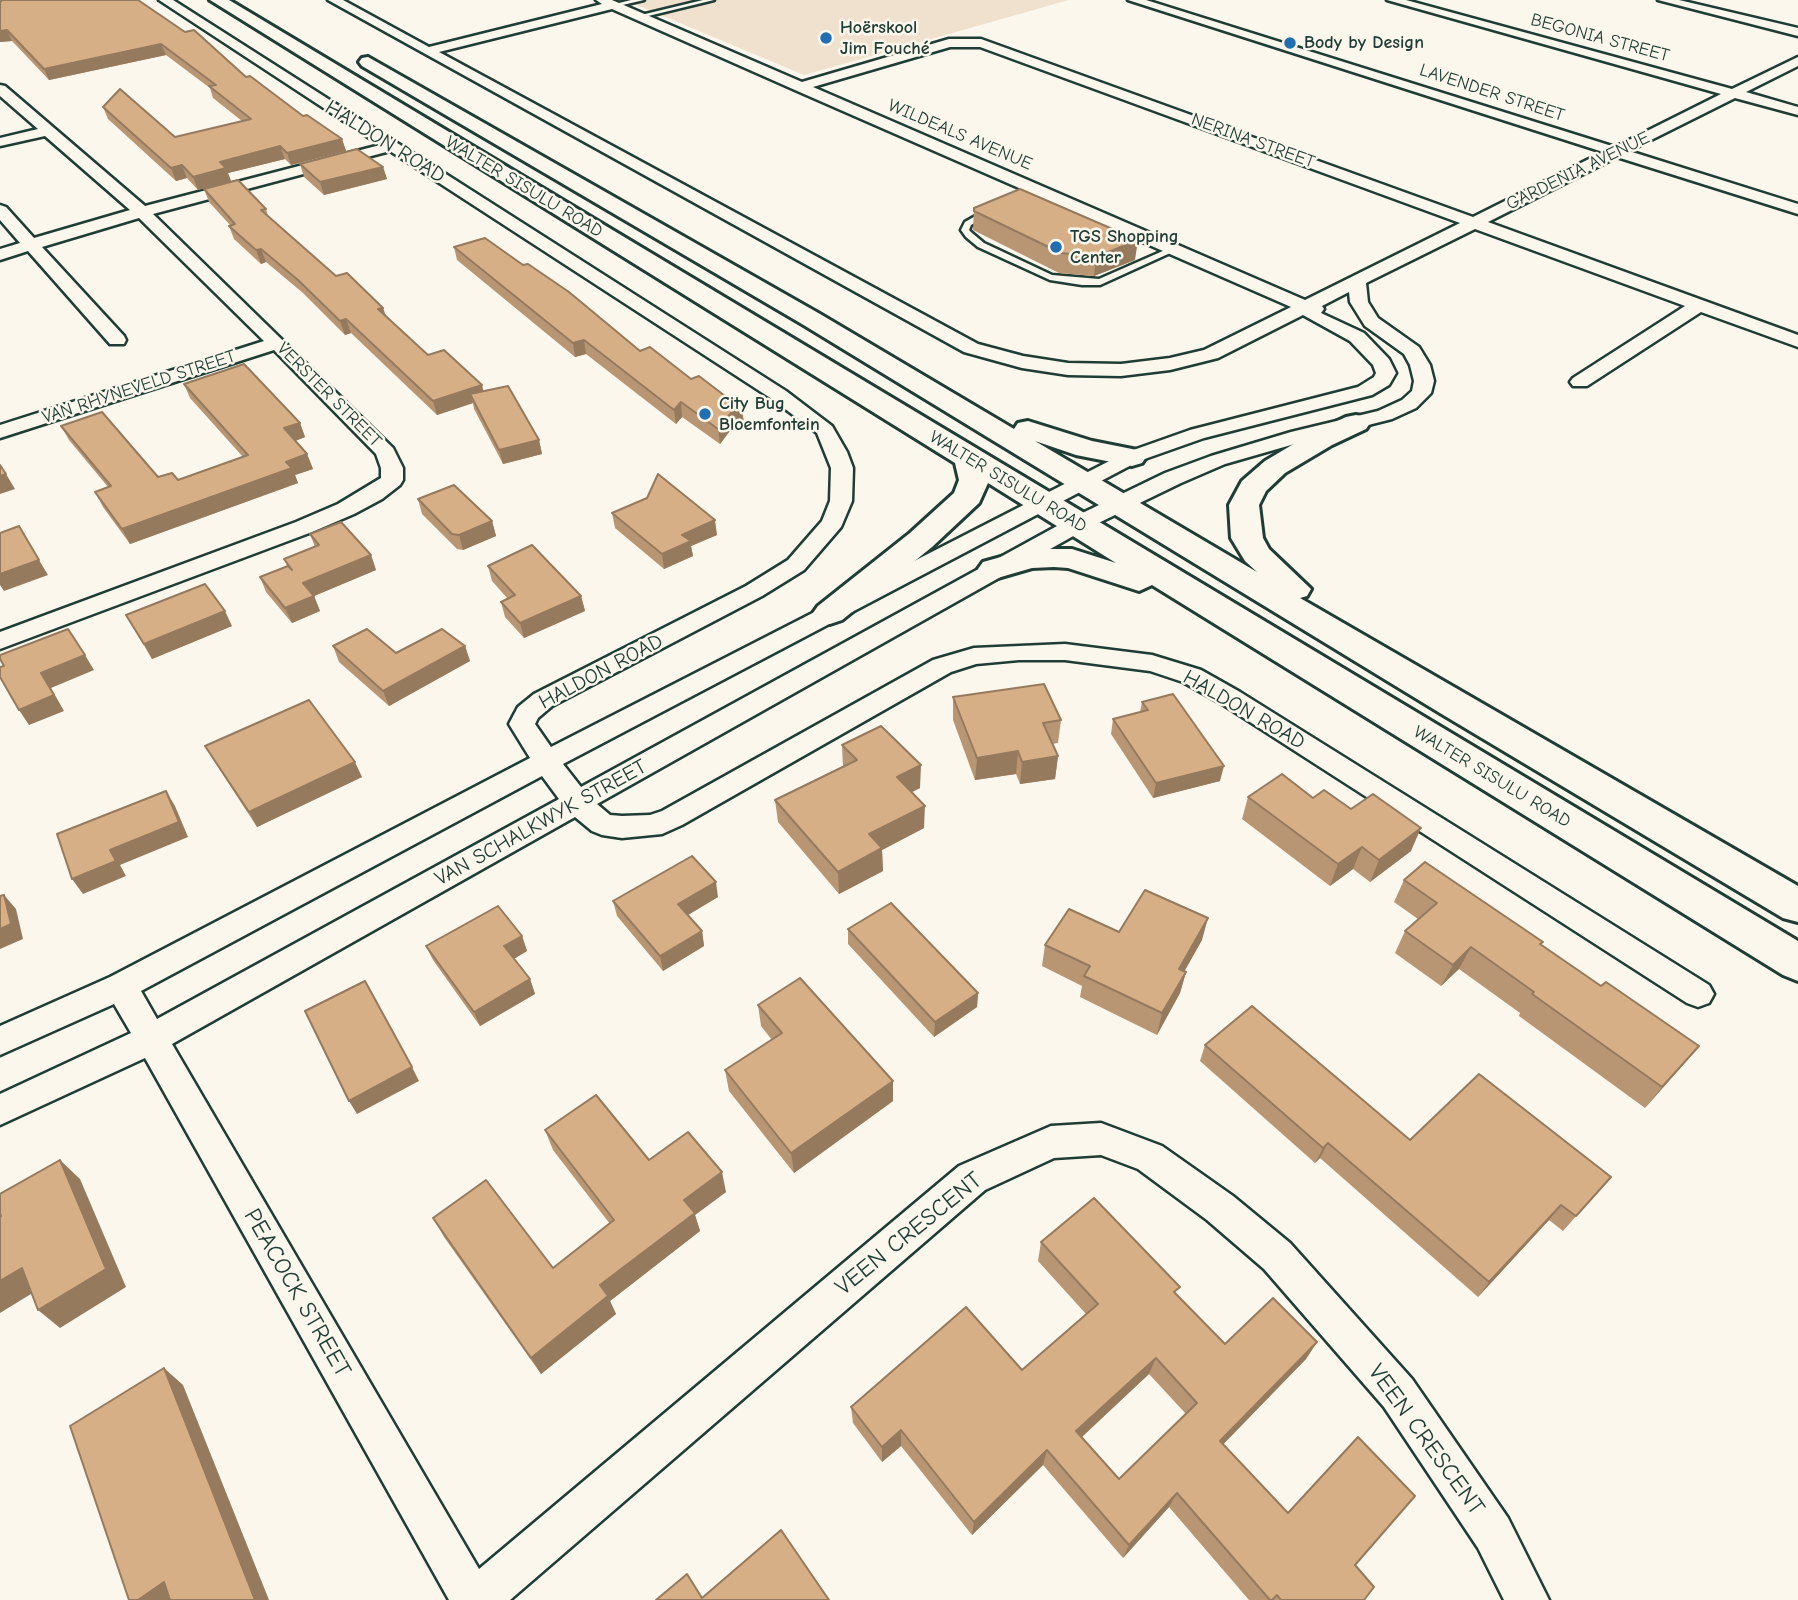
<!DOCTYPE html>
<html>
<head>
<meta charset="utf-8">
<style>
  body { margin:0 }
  canvas { display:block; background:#fbf7ec }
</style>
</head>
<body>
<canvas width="1798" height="1600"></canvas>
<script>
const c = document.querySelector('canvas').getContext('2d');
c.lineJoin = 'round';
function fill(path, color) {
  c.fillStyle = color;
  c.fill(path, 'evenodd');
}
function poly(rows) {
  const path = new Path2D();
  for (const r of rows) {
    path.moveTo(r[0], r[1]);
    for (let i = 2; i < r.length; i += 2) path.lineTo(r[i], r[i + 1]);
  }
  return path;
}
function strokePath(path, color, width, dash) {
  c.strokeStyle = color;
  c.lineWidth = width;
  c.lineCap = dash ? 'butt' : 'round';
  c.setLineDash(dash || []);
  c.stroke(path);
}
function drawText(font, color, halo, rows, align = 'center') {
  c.font = font + ' "Comic Neue",sans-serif';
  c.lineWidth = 5;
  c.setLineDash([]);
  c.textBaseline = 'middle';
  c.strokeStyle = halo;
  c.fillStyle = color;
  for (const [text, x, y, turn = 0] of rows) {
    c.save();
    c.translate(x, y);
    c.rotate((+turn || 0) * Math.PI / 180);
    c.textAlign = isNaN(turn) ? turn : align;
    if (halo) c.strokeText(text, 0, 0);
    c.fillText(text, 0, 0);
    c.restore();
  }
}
fill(poly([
  [625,0,1069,0,804,75]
]), '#f0e1ce');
const lane = poly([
  [631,0,644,0,614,7,611,5,631,0],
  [703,0,714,0,640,18,637,16,703,0],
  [986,210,993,212,971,225,969,230,972,233,984,243,1052,275,1099,279,1172,247,1179,249,1100,285,1082,285,1050,280,978,247,966,237,961,230,965,222,986,210]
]);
const street = poly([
  [159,0,173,0,786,391,832,426,847,452,853,468,852,501,841,527,804,570,762,596,552,706,538,718,535,724,551,747,1125,453,1190,430,1358,387,1374,377,1376,373,1373,365,1350,341,1303,315,1218,358,1170,370,1121,376,1068,375,1022,368,964,352,328,0,343,0,429,47,602,4,596,0,612,0,802,82,949,39,981,39,1473,217,1603,152,1128,0,1146,0,1615,147,1721,94,1387,0,1406,0,1732,89,1798,57,1798,66,1746,92,1798,107,1798,115,1735,98,1629,151,1798,204,1798,214,1617,157,1488,222,1798,335,1798,347,1701,312,1587,386,1573,386,1570,382,1573,378,1685,306,1475,229,1366,283,1368,302,1378,318,1419,347,1430,365,1434,381,1431,393,1416,408,1392,419,1305,441,1225,464,1181,483,1084,530,597,804,610,815,622,816,650,815,662,811,933,660,974,648,1065,644,1152,655,1201,670,1240,692,1709,985,1714,994,1709,1003,1698,1007,1687,1003,1222,704,1183,682,1150,671,1065,660,1019,660,976,664,951,672,682,825,662,834,622,838,602,835,592,831,575,817,172,1044,479,1569,959,1166,1051,1126,1101,1123,1162,1146,1233,1196,1290,1243,1412,1379,1508,1518,1549,1600,1504,1600,1478,1548,1384,1407,1264,1269,1207,1220,1138,1169,1101,1155,1054,1158,985,1190,510,1600,449,1600,145,1058,0,1125,0,1094,131,1033,114,1004,0,1055,0,1026,110,977,530,758,509,724,518,707,534,694,746,586,788,560,822,521,830,501,831,468,817,433,772,399,390,151,153,214,393,448,403,468,403,480,400,485,382,499,354,514,312,532,0,649,0,632,296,522,338,504,381,478,381,468,376,454,274,350,0,438,0,425,264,341,139,218,42,247,124,336,126,340,124,344,110,344,28,251,0,260,0,249,20,243,0,220,0,205,6,207,34,238,130,210,45,136,0,146,0,138,38,129,0,96,0,85,5,86,145,206,380,145,159,0],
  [612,9,795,90,1291,307,1204,350,1170,358,1121,364,1068,363,1023,356,978,344,439,52,612,9],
  [950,47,980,47,1460,223,1305,300,813,87,950,47],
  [1349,292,1350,302,1365,326,1404,354,1410,365,1414,381,1412,391,1402,400,1378,411,1291,432,1211,456,1165,473,1068,520,581,787,563,764,1139,461,1204,438,1372,395,1389,385,1396,373,1389,359,1364,333,1321,313,1324,309,1322,306,1349,292],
  [542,776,559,799,157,1019,141,991,542,776],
  [1658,0,1679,0,1798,28,1798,36,1658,0]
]);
const highway = poly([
  [210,0,229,0,1798,941,1798,981,1783,975,1152,585,1139,591,1068,568,1054,567,1032,568,994,579,983,576,978,569,983,562,1030,549,1072,549,1116,563,988,483,979,503,932,547,842,620,830,624,818,620,813,613,818,606,910,533,954,493,959,480,955,463,210,0],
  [368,57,820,314,1014,429,1018,423,1028,421,1092,441,1142,451,1146,457,1142,463,1132,466,1076,455,1035,441,1257,572,1245,561,1231,538,1229,505,1242,481,1265,461,1312,433,1346,417,1356,415,1366,417,1370,423,1366,429,1332,445,1285,473,1266,491,1259,505,1263,538,1269,549,1311,589,1307,596,1300,598,1798,886,1798,922,1783,918,1440,713,802,324,362,66,359,62,362,58,368,57]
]);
strokePath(lane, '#1f3d34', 5);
strokePath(street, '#1f3d34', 5);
strokePath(highway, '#1f3d34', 6);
fill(lane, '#fbf7ec');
fill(street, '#fbf7ec');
fill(highway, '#fbf7ec');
fill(poly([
  [0,0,138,0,246,77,303,116,342,139,346,151,291,165,285,159,228,173,231,181,198,190,187,178,176,181,108,119,103,107,175,137,242,121,213,98,210,88,166,55,49,80,12,41,0,42],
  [300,164,383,167,387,179,324,195,304,177],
  [204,189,266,209,268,216,336,276,383,308,386,316,428,355,482,385,483,391,539,440,542,454,503,464,474,409,473,403,437,415,351,333,345,335,303,293,266,262,261,264,234,239,229,226,230,225,209,202],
  [974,208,1135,260,1094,276,1059,273,973,230],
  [454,247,691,379,742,409,744,424,732,428,720,444,682,417,676,424,586,354,575,357,457,260],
  [184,384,300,423,305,437,295,441,307,454,313,469,295,475,298,483,130,544,103,507,95,492,108,487,69,440,61,426,158,477,178,480,243,457,190,398],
  [418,499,492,521,496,536,463,550,457,549,422,514],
  [612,513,717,535,691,546,693,556,664,569,615,528],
  [310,534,371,555,376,570,314,596,320,611,292,623,266,592,260,577,287,566,284,559,315,547],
  [488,566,581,596,585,611,524,638,505,617,501,602,508,599,492,581],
  [126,615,232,626,152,659],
  [333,646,396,653,465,646,470,661,389,706,339,662],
  [953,697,1061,720,1058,743,1052,744,1058,756,1055,779,1020,784,1016,774,975,780,953,720],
  [1142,702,1220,781,1153,798,1111,734,1113,719,1140,712],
  [842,745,920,788,911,792,924,828,882,850,883,871,839,894,778,822,775,800,843,767],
  [205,746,362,777,257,827,214,761],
  [1248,797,1313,798,1351,809,1411,851,1370,882,1353,869,1330,886,1242,819],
  [1404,880,1541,945,1681,1067,1645,1108,1519,1016,1520,1013,1459,969,1441,986,1395,953,1405,931,1418,919,1394,902],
  [718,897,688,915,702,931,704,946,663,971,617,916,613,901],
  [848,929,978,993,977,1007,934,1037,848,944],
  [1119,932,1202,940,1184,971,1186,972,1180,993,1157,1035,1080,997,1082,986,1042,966,1045,945],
  [522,936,527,951,514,959,530,979,535,994,480,1026,433,960,426,946],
  [758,1005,893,1081,893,1101,794,1173,729,1091,725,1070,772,1040,761,1026],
  [1205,1045,1410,1140,1611,1177,1563,1231,1549,1220,1478,1297,1320,1158,1315,1163,1200,1061],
  [545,1130,649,1160,726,1192,695,1215,700,1231,610,1301,616,1314,541,1374,444,1237,433,1218,553,1268,610,1224,553,1150],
  [1041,1242,1177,1295,1225,1344,1317,1342,1306,1359,1223,1444,1288,1513,1355,1565,1364,1600,1249,1600,1169,1507,1123,1558,1043,1465,972,1535,901,1446,882,1462,853,1423,851,1407,1022,1370,1086,1314,1038,1261],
  [1149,1374,1186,1414,1119,1479,1082,1437]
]), '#b89674');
fill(poly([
  [7,30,12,41,0,42,0,31],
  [161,44,166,55,49,80,44,69],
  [342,139,346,151,291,165,287,153],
  [280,146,285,159,228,173,231,181,198,190,193,177,220,162],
  [182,165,187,178,176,181,171,168],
  [383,167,387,179,324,195,320,182],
  [1138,240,1135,260,1094,276,1096,257],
  [261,249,266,262,261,264,256,250],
  [383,308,387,322,378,309],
  [346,319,351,333,345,335,340,321],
  [584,340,586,354,575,357,573,343],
  [482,385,485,399,470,394,473,403,437,415,433,401],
  [681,402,682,417,676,424,674,410],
  [742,409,744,424,732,428,720,444,718,429,731,413],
  [300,423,305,437,290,443,284,428],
  [539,440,542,454,503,464,499,450],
  [307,454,313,469,295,475,298,483,130,544,122,529,286,462],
  [6,474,15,489,0,494,0,476],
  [715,520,717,535,691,546,693,556,664,569,662,554,682,535],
  [492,521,496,536,463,550,459,535],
  [371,555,376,570,314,596,320,611,292,623,285,608,303,583],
  [39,560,48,575,4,591,0,585,0,574],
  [581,596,585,611,524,638,520,623],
  [225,611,232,626,152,659,144,644],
  [465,646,470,661,389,706,383,691],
  [85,655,94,670,51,688,64,711,29,725,19,710,41,673],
  [1018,751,1016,774,975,780,977,758],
  [1058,756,1055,779,1020,784,1022,762],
  [355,762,362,777,257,827,249,812],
  [921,765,920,788,897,800,897,777],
  [1224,766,1220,781,1153,798,1156,783],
  [166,791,175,806,188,837,120,865,126,876,83,894,72,879,110,850],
  [925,806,924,828,882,850,883,871,839,894,838,872,869,834],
  [1421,828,1411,851,1370,882,1379,860],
  [1362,847,1353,869,1330,886,1338,864],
  [716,882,718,897,681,919,678,904],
  [4,895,16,909,23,939,0,949,0,929],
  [1208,918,1202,940,1174,990,1179,969],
  [702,931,704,946,663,971,660,956],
  [522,936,527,951,510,961,504,946],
  [1471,947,1459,969,1441,986,1453,965],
  [1186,972,1180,993,1157,1035,1162,1013],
  [530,979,535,994,480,1026,474,1012],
  [978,993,977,1007,934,1037,935,1022],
  [1699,1046,1681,1067,1645,1108,1662,1087],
  [412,1067,419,1081,357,1114,349,1101],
  [893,1081,893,1101,794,1173,791,1153],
  [1328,1143,1320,1158,1315,1163,1323,1148],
  [60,1160,80,1179,126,1287,60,1328,38,1310],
  [722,1172,726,1192,695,1215,700,1231,610,1301,616,1314,541,1374,531,1358,600,1285,684,1200],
  [1561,1205,1549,1220,1478,1297,1489,1282],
  [22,1268,44,1286,0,1313,0,1281],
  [1317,1342,1306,1359,1212,1456,1220,1441],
  [1156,1358,1149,1374,1072,1446,1076,1431],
  [164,1368,183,1385,269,1600,255,1600],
  [901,1430,901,1446,882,1462,882,1447],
  [1047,1450,1043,1465,972,1535,974,1522],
  [1177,1493,1169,1507,1123,1558,1129,1545],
  [164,1582,177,1600,138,1600]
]), '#967a5e');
const building = poly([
  [0,0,138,0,185,32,194,30,246,77,250,76,303,116,307,115,342,139,287,153,280,146,220,162,226,168,193,177,182,165,171,168,103,107,120,89,175,137,251,119,209,86,216,85,161,44,44,69,7,30,0,31,0,3,1,1,0,1,0,0],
  [357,149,383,167,320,182,300,164,357,149],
  [238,180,266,209,261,210,336,276,347,273,383,308,378,309,428,355,444,350,482,385,433,401,346,319,340,321,298,280,261,249,256,250,229,226,235,224,204,189,238,180],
  [1020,189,1138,240,1096,257,1061,253,974,211,974,208,1020,189],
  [485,238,523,265,528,264,569,292,640,351,650,347,691,379,699,376,742,409,731,413,718,429,681,402,674,410,584,340,573,343,454,247,485,238],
  [244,364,300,423,284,428,307,454,286,462,292,468,122,529,95,492,111,486,61,426,102,412,158,477,172,473,178,480,248,455,184,384,244,364],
  [508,386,539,440,499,450,470,394,508,386],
  [0,465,6,474,0,476,0,465],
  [658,474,715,520,682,535,691,541,662,554,612,513,647,498,658,474],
  [454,485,492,521,459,535,452,534,418,499,454,485],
  [341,522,371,555,303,583,314,596,285,608,260,577,288,566,292,570,284,559,319,545,310,534,341,522],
  [19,526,39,560,0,574,0,533,19,526],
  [532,545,581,596,520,623,501,602,515,595,488,566,532,545],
  [205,584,225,611,144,644,126,615,205,584],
  [68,629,85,655,41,673,54,695,19,710,0,677,0,667,4,666,0,659,0,655,68,629],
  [367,629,396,653,442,629,465,646,383,691,333,646,367,629],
  [1044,684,1061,720,1043,723,1058,756,1022,762,1018,751,977,758,953,697,1044,684],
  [1173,694,1224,766,1156,783,1113,719,1148,710,1142,702,1173,694],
  [309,700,355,762,249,812,205,746,309,700],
  [881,726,921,765,897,777,925,806,869,834,882,848,838,872,775,800,857,760,842,745,881,726],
  [1282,774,1313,798,1324,790,1351,809,1373,794,1421,828,1379,860,1362,847,1338,864,1248,797,1282,774],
  [166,791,179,822,110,850,116,861,72,879,57,834,166,791],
  [692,856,716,882,678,904,702,931,660,956,613,901,692,856],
  [1425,862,1543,942,1540,944,1601,986,1606,982,1699,1046,1662,1087,1532,994,1534,992,1471,947,1453,965,1405,931,1437,903,1404,880,1425,862],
  [1145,890,1208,918,1179,969,1186,972,1162,1013,1084,976,1090,966,1045,945,1069,909,1119,932,1145,890],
  [4,895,11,924,0,929,0,896,4,895],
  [891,903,978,993,935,1022,848,929,891,903],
  [498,906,522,936,504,946,530,979,474,1012,426,946,498,906],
  [800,978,893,1081,791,1153,725,1070,782,1033,758,1005,800,978],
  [365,981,412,1067,349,1101,305,1011,365,981],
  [1252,1006,1410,1140,1479,1074,1611,1177,1576,1216,1561,1205,1489,1282,1328,1143,1323,1148,1205,1045,1252,1006],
  [596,1095,649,1160,688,1132,722,1172,684,1200,695,1213,600,1285,608,1296,531,1358,433,1218,486,1180,553,1268,614,1220,545,1130,596,1095],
  [60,1160,106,1269,38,1310,22,1268,0,1281,0,1216,1,1216,0,1213,0,1194,60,1160],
  [1094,1198,1180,1287,1174,1292,1225,1344,1273,1298,1317,1342,1220,1441,1288,1513,1358,1437,1415,1496,1355,1565,1374,1587,1364,1600,1281,1600,1277,1595,1272,1600,1270,1600,1177,1493,1129,1545,1047,1450,974,1522,901,1430,882,1447,851,1407,966,1307,1022,1370,1098,1304,1041,1242,1094,1198],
  [1156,1358,1197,1403,1119,1479,1076,1431,1156,1358],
  [164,1368,255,1600,170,1600,164,1582,138,1600,129,1600,70,1426,164,1368],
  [781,1530,829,1600,656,1600,687,1574,702,1598,781,1530]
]);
fill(building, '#d6af87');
strokePath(building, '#967a5e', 2);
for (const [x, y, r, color] of [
  [826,38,7,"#1f6fb2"],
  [1290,43,7,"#1f6fb2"],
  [1056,247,7,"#1f6fb2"],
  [705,414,7,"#1f6fb2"]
]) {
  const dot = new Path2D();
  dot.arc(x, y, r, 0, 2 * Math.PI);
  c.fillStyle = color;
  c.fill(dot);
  strokePath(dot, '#fbf7ec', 2.5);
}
drawText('bold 18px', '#1f3d34', '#fbf7ec', [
  ["Hoërskool",840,28],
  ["Jim Fouché",840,49],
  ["Body by Design",1304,43],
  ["TGS Shopping",1070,237],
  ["Center",1070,258],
  ["City Bug",719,404],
  ["Bloemfontein",719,425]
], 'left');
drawText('18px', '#1f3d34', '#fbf7ec', [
  ["BEGONIA STREET",1600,38,15],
  ["LAVENDER STREET",1492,93,18],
  ["WILDEALS AVENUE",960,135,23],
  ["NERINA STREET",1253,141,20],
  ["GARDENIA AVENUE",1578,171,-26],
  ["WALTER SISULU ROAD",524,187,31],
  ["VAN RHYNEVELD STREET",139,387,-18],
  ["VERSTER STREET",329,395,45],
  ["WALTER SISULU ROAD",1008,482,31],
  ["WALTER SISULU ROAD",1492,777,31]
]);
drawText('21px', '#1f3d34', '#fbf7ec', [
  ["HALDON ROAD",385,142,32],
  ["HALDON ROAD",601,672,-28],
  ["HALDON ROAD",1244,710,30],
  ["VAN SCHALKWYK STREET",541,823,-29]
]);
drawText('24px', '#1f3d34', '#fbf7ec', [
  ["VEEN CRESCENT",909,1234,-39],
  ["PEACOCK STREET",297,1293,60],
  ["VEEN CRESCENT",1426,1440,54]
]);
</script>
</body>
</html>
